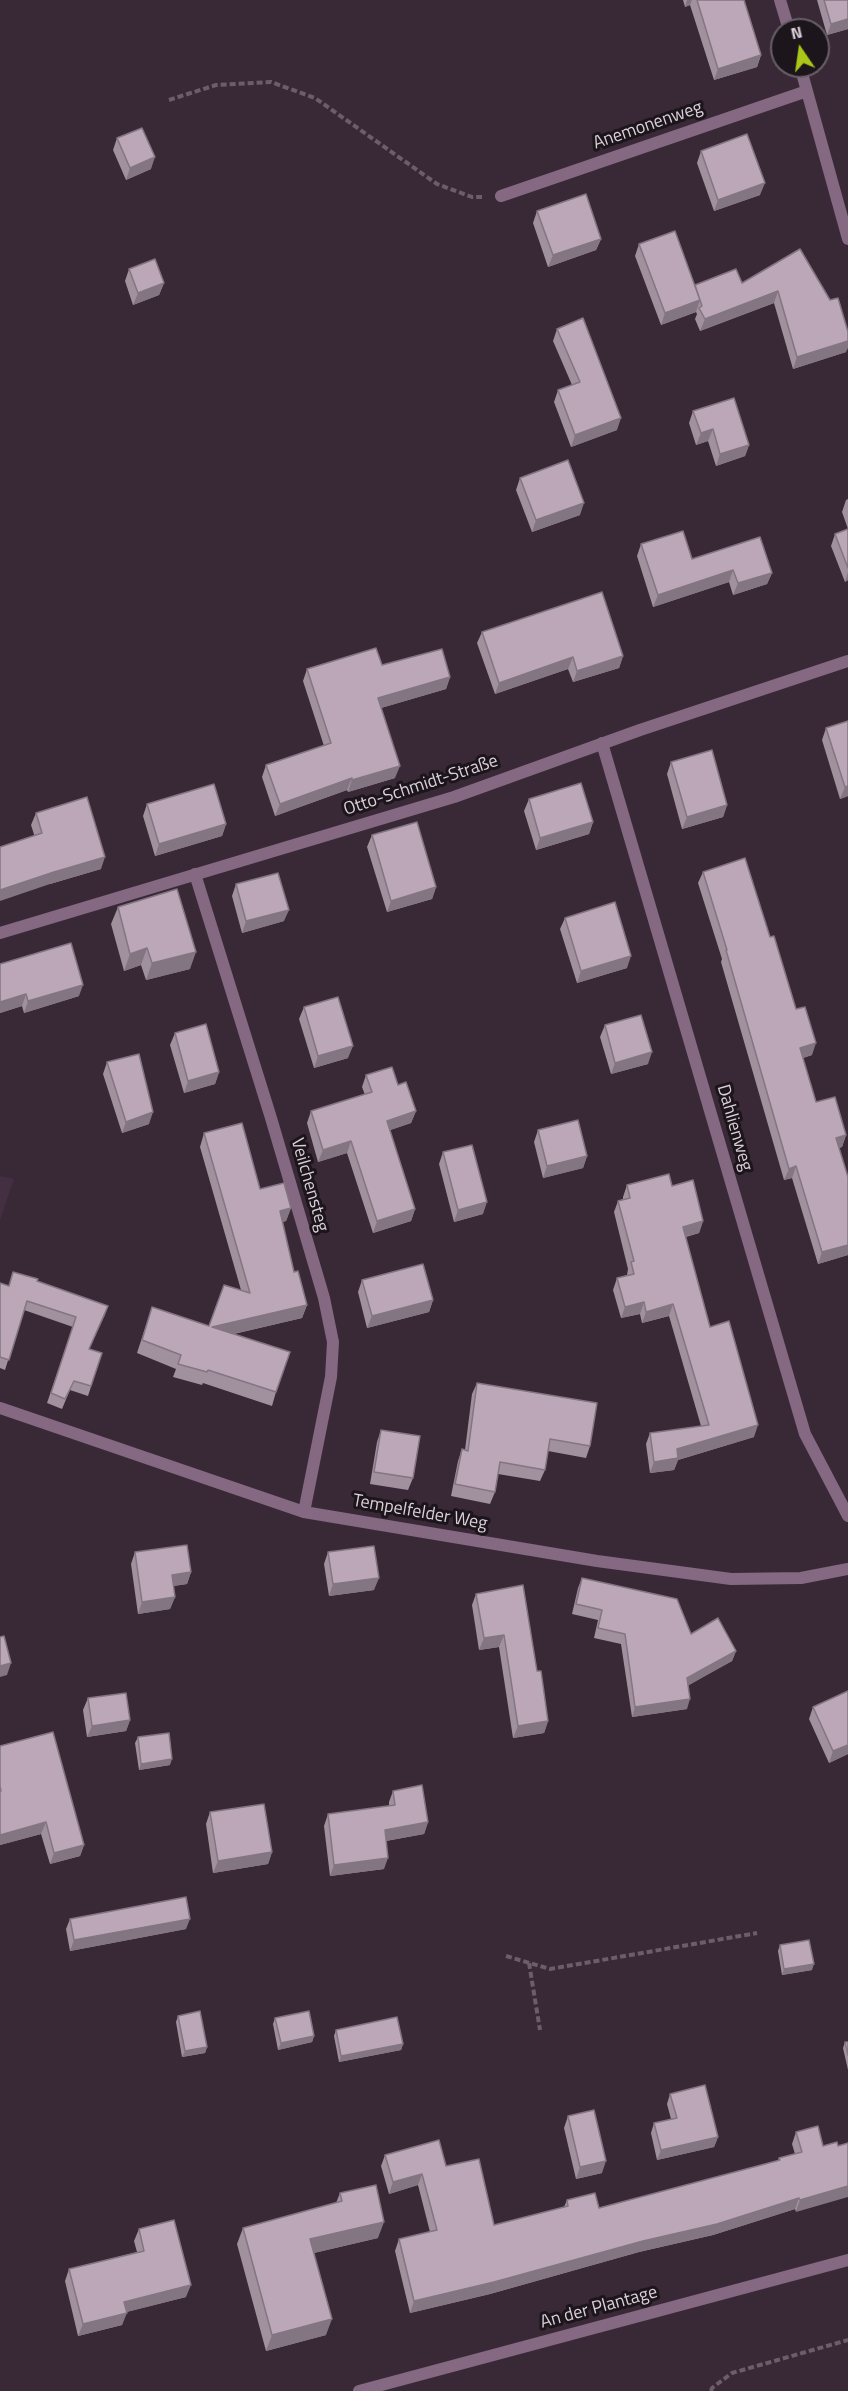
<!DOCTYPE html>
<html>
<head>
<meta charset="utf-8">
<style>
  body { margin:0 }
  #map { position:relative; width:848px; height:2391px; overflow:hidden; background:#392937; font-family:"Titillium Web",sans-serif }
  canvas { display:block }
  .north { position:absolute; left:770px; top:18px; width:60px; height:60px; box-sizing:border-box; background:#1c151b; border:2px solid #686067; border-radius:50%; rotate:347deg; font-size:16px; font-weight:700; line-height:24px; text-align:center; color:#dbd0d9 }
  .north::after { content:''; display:block; margin:auto; width:21px; height:27px; background:#aac719; clip-path:polygon(50% 0,100% 100%,50% 72%,0 100%) }
</style>
</head>
<body>
<div id="map">
<canvas width="848" height="2391"></canvas>
<div class="north">N</div>
</div>
<script>
const g = document.querySelector('canvas').getContext('2d');
g.lineJoin = 'round';
function fillPath(path, color) {
  g.fillStyle = color;
  g.fill(path, 'evenodd');
}
function shape(rows) {
  const path = new Path2D();
  for (const r of rows) {
    path.moveTo(r[0], r[1]);
    for (let i = 2; i < r.length; i += 2) path.lineTo(r[i], r[i + 1]);
  }
  return path;
}
function trace(path, color, width, dash) {
  g.strokeStyle = color;
  g.lineWidth = width;
  g.lineCap = dash ? 'butt' : 'round';
  g.setLineDash(dash || []);
  g.stroke(path);
}
function drawText(font, color, halo, rows, align = 'center') {
  g.font = font + ' "Titillium Web",sans-serif';
  g.lineWidth = 6;
  g.setLineDash([]);
  g.textBaseline = 'middle';
  g.strokeStyle = halo;
  g.fillStyle = color;
  for (const [text, x, y, turn = 0] of rows) {
    g.save();
    g.translate(x, y);
    g.rotate((+turn || 0) * Math.PI / 180);
    g.textAlign = isNaN(turn) ? turn : align;
    if (halo) g.strokeText(text, 0, 0);
    g.fillText(text, 0, 0);
    g.restore();
  }
}
fillPath(shape([
  [0,1176,14,1179,0,1220]
]), '#442f42');
trace(shape([
  [169,100,216,85,271,82,315,98,437,184,472,197,482,197],
  [506,1956,550,1969,757,1933],
  [529,1963,540,2030],
  [711,2391,712,2388,732,2373,848,2340]
]), '#6c5d6a', 4, [6, 3]);
trace(shape([
  [780,0,789,30],
  [800,66,848,239],
  [501,196,807,91],
  [602,743,805,1434,848,1516],
  [195,874,271,1118,324,1298,333,1342,331,1377,304,1512],
  [0,933,454,797,640,730,848,661],
  [0,1408,304,1512,597,1561,731,1579,801,1578,848,1569],
  [359,2391,848,2260]
]), '#856882', 12);
fillPath(shape([
  [683,0,744,0,761,55,757,67,714,80,690,5,685,7],
  [817,0,848,0,848,29,827,35],
  [117,138,151,169,126,180,113,150],
  [701,151,760,195,714,211,697,163],
  [537,211,601,239,596,250,548,267,533,223],
  [639,244,695,285,742,283,800,249,846,352,793,369,774,303,700,331,695,319,697,314,696,312,661,325,635,256],
  [129,269,164,283,159,295,133,305,125,281],
  [557,329,617,430,571,447,554,402,558,390,572,385,553,341],
  [693,411,749,445,745,456,716,466,708,441,696,445,689,423],
  [520,478,580,515,532,532,516,490],
  [848,499,848,529,842,512,846,500],
  [848,529,848,580,845,582,831,546,835,534],
  [641,544,692,559,772,573,767,584,733,595,729,582,653,607,637,556],
  [482,632,623,656,619,668,573,682,568,669,495,694,477,643],
  [382,665,450,677,446,689,381,708,395,778,348,792,347,790,275,816,262,777,266,765,324,746,303,681,307,669],
  [826,728,848,796,840,799,822,740],
  [671,762,727,805,723,817,682,829,667,774],
  [529,799,593,822,589,834,536,850,524,811],
  [147,804,226,824,222,836,155,856,143,816],
  [36,813,101,869,50,884,31,825],
  [372,835,436,887,432,899,387,912,367,847],
  [703,872,770,937,812,1055,803,1058,816,1102,846,1135,842,1147,839,1148,848,1255,818,1264,792,1178,784,1180,721,962,722,959,698,883],
  [236,884,284,921,242,933,232,896],
  [118,907,190,969,146,980,141,965,124,971,111,924],
  [565,918,627,968,577,983,560,929],
  [0,964,79,996,24,1013,22,1006,0,1013],
  [304,1007,348,1058,314,1068,299,1019],
  [605,1025,648,1064,611,1074,600,1037],
  [175,1033,219,1072,215,1084,184,1093,170,1045],
  [107,1062,149,1124,122,1133,103,1074],
  [366,1075,398,1085,416,1111,411,1123,390,1130,415,1209,411,1221,373,1233,347,1153,318,1162,307,1123,311,1111,365,1095,362,1087],
  [538,1130,587,1156,583,1168,543,1178,534,1142],
  [204,1133,260,1189,291,1208,286,1221,282,1222,294,1272,307,1305,302,1318,234,1334,276,1392,272,1406,203,1383,202,1385,173,1377,176,1369,137,1353,152,1307,209,1326,241,1290,200,1147],
  [443,1152,483,1214,454,1222,439,1164],
  [627,1185,672,1186,703,1221,699,1233,686,1237,710,1327,754,1437,678,1460,674,1470,650,1473,646,1444,650,1433,701,1426,669,1316,642,1323,640,1314,621,1318,613,1290,617,1278,627,1275,628,1269,614,1212,618,1201,623,1199,623,1197],
  [362,1280,433,1300,429,1312,367,1328,358,1292],
  [37,1281,108,1306,89,1349,102,1353,88,1396,70,1390,62,1409,47,1403,73,1327,24,1310,5,1370,0,1368,0,1283,9,1286],
  [477,1383,590,1446,586,1458,548,1451,545,1470,540,1481,498,1474,495,1492,490,1504,451,1496,458,1461,462,1449,465,1450,472,1394],
  [381,1430,413,1478,408,1490,370,1484,377,1442],
  [135,1552,191,1572,187,1584,173,1586,175,1597,170,1609,138,1614,131,1564],
  [328,1552,374,1590,329,1596,324,1564],
  [582,1578,691,1634,736,1651,732,1661,688,1685,687,1709,632,1717,621,1644,594,1638,598,1620,572,1614,578,1588],
  [476,1594,537,1671,548,1721,544,1733,513,1738,499,1647,479,1650,472,1605],
  [88,1698,130,1720,126,1731,87,1737,83,1710],
  [813,1707,848,1754,829,1763,809,1719],
  [138,1737,170,1765,139,1770,135,1743],
  [0,1746,84,1845,80,1856,50,1864,41,1834,0,1845],
  [393,1791,428,1822,424,1834,386,1841,384,1869,330,1876,324,1826,328,1814,389,1806,389,1802],
  [210,1812,272,1852,268,1864,213,1873,206,1824],
  [70,1919,186,1929,70,1951,66,1929],
  [780,1945,812,1970,782,1975,778,1951],
  [178,2016,207,2047,205,2053,182,2057,176,2022],
  [275,2018,314,2036,312,2042,278,2050,273,2024],
  [336,2030,403,2044,401,2050,339,2062,334,2036],
  [845,2042,848,2042,848,2070,843,2048],
  [670,2094,718,2137,714,2147,657,2160,651,2133,654,2123,671,2119,667,2104],
  [568,2116,602,2173,576,2179,564,2128],
  [796,2132,823,2146,796,2212,795,2209,713,2235,639,2252,490,2294,410,2313,395,2251,399,2239,430,2232,418,2185,389,2194,381,2166,385,2155,446,2166,494,2225,564,2207,567,2200,599,2208,778,2161,779,2158,795,2154,792,2144],
  [340,2193,378,2238,314,2253,326,2335,266,2351,237,2244,243,2228,336,2203],
  [139,2229,186,2297,126,2312,122,2325,78,2336,65,2281,69,2269,137,2252,134,2241]
]), '#a1909e');
fillPath(shape([
  [687,0,692,0,690,5,685,7],
  [848,19,848,29,827,35,831,24],
  [761,55,757,67,714,80,718,69],
  [155,157,151,169,126,180,130,168],
  [765,183,760,195,714,211,718,200],
  [601,239,596,250,548,267,553,255],
  [164,283,159,295,133,305,138,293],
  [778,291,774,303,700,331,705,319],
  [700,300,696,312,661,325,665,313],
  [848,341,848,348,846,352,793,369,797,357],
  [621,418,617,430,571,447,575,435],
  [713,429,708,441,696,445,701,433],
  [749,445,745,456,716,466,720,454],
  [584,503,580,515,532,532,536,520],
  [733,570,729,582,653,607,658,595],
  [848,572,848,580,845,582],
  [772,573,767,584,733,595,738,583],
  [623,656,619,668,573,682,577,671],
  [573,657,568,669,495,694,499,683],
  [450,677,446,689,374,710,378,698],
  [400,766,395,778,348,792,352,780],
  [352,778,347,790,275,816,280,804],
  [848,786,848,796,840,799,845,787],
  [727,805,723,817,682,829,687,817],
  [593,822,589,834,536,850,540,838],
  [226,824,222,836,155,856,159,844],
  [105,857,101,869,50,884,0,901,0,890,54,872],
  [436,887,432,899,387,912,391,901],
  [289,910,284,921,242,933,246,921],
  [147,948,141,965,124,971,130,954],
  [196,952,190,969,146,980,152,963],
  [631,956,627,968,577,983,581,971],
  [83,985,79,996,24,1013,28,1001],
  [26,994,22,1006,0,1013,0,1002],
  [816,1043,812,1055,796,1060,800,1048],
  [353,1046,348,1058,314,1068,318,1056],
  [652,1052,648,1064,611,1074,615,1063],
  [219,1072,215,1084,184,1093,188,1081],
  [416,1111,411,1123,382,1133,387,1121],
  [153,1112,149,1124,122,1133,126,1122],
  [846,1135,842,1147,832,1150,836,1138],
  [351,1141,347,1153,318,1162,323,1150],
  [587,1156,583,1168,543,1178,547,1166],
  [796,1166,792,1178,784,1180,789,1169],
  [487,1202,483,1214,454,1222,458,1210],
  [291,1208,286,1221,275,1225,280,1211],
  [415,1209,411,1221,373,1233,377,1221],
  [703,1221,699,1233,679,1238,683,1227],
  [848,1245,848,1255,818,1264,822,1252],
  [433,1300,429,1312,367,1328,372,1316],
  [644,1302,640,1314,621,1318,625,1307],
  [673,1304,669,1316,642,1323,646,1312],
  [307,1305,302,1318,207,1340,212,1327],
  [108,1306,105,1315,85,1358,89,1349],
  [758,1425,754,1437,678,1460,674,1470,650,1473,654,1462,677,1449],
  [191,1572,187,1584,167,1587,172,1575],
  [379,1578,374,1590,329,1596,333,1584],
  [175,1597,170,1609,138,1614,142,1602],
  [504,1635,499,1647,479,1650,484,1638],
  [736,1651,732,1661,684,1688,687,1678],
  [11,1663,7,1675,0,1677,0,1666],
  [690,1699,687,1709,632,1717,635,1707],
  [130,1720,126,1731,87,1737,92,1726],
  [548,1721,544,1733,513,1738,518,1726],
  [848,1745,848,1754,829,1763,833,1751],
  [172,1759,170,1765,139,1770,141,1764],
  [46,1822,41,1834,0,1845,0,1835],
  [428,1822,424,1834,380,1842,385,1830],
  [84,1845,80,1856,50,1864,54,1853],
  [272,1852,268,1864,213,1873,218,1861],
  [388,1858,384,1869,330,1876,334,1865],
  [190,1919,186,1929,70,1951,74,1940],
  [814,1964,812,1970,782,1975,784,1969],
  [314,2036,312,2042,278,2050,281,2043],
  [403,2044,401,2050,339,2062,341,2056],
  [207,2047,205,2053,182,2057,185,2051],
  [718,2137,714,2147,657,2160,661,2150],
  [606,2161,602,2173,576,2179,580,2167],
  [422,2174,418,2185,389,2194,393,2182],
  [848,2186,848,2197,796,2212,800,2200],
  [799,2198,795,2209,713,2235,639,2252,490,2294,410,2313,414,2301,643,2241],
  [384,2222,378,2238,305,2255,310,2239],
  [191,2285,186,2297,119,2314,124,2302],
  [127,2313,122,2325,78,2336,83,2324],
  [332,2319,326,2335,266,2351,272,2335]
]), '#837581');
const building = shape([
  [697,0,744,0,761,55,718,69,697,0],
  [824,0,848,0,848,19,831,24,824,0],
  [142,128,155,157,130,168,117,138,142,128],
  [747,134,765,183,718,200,701,151,747,134],
  [586,194,601,239,553,255,537,211,586,194],
  [675,231,700,300,665,313,639,244,675,231],
  [800,249,830,300,838,298,848,332,848,341,797,357,778,291,705,319,699,308,702,306,695,285,736,269,742,283,800,249],
  [155,259,164,283,138,293,129,269,155,259],
  [583,318,621,418,575,435,558,390,580,382,557,329,583,318],
  [734,398,749,445,720,454,713,429,701,433,693,411,734,398],
  [568,460,584,503,536,520,520,478,568,460],
  [848,529,848,568,835,534,848,529],
  [683,531,692,559,760,537,772,573,738,583,733,570,658,595,641,544,683,531],
  [602,592,623,656,577,671,573,657,499,683,482,632,602,592],
  [376,648,382,665,442,649,450,677,378,698,400,766,352,780,352,778,280,804,266,765,331,743,307,669,376,648],
  [848,721,848,786,845,787,826,728,848,721],
  [712,750,727,805,687,817,671,762,712,750],
  [581,783,593,822,540,838,529,799,581,783],
  [214,784,226,824,159,844,147,804,214,784],
  [87,797,105,857,54,872,0,890,0,847,42,833,36,813,87,797],
  [417,822,436,887,391,901,372,835,417,822],
  [745,858,770,937,774,936,796,1009,805,1007,816,1043,800,1048,816,1102,835,1097,846,1135,836,1138,848,1177,848,1245,822,1252,796,1166,789,1169,726,950,727,950,703,872,745,858],
  [278,873,289,910,246,921,236,884,278,873],
  [177,889,196,952,152,963,147,948,130,954,118,907,177,889],
  [615,902,631,956,581,971,565,918,615,902],
  [71,943,83,985,28,1001,26,994,0,1002,0,964,71,943],
  [338,997,353,1046,318,1056,304,1007,338,997],
  [641,1015,652,1052,615,1063,605,1025,641,1015],
  [206,1024,219,1072,188,1081,175,1033,206,1024],
  [139,1054,153,1112,126,1122,107,1062,139,1054],
  [392,1067,398,1085,406,1082,416,1111,387,1121,415,1209,377,1221,351,1141,323,1150,311,1111,372,1092,366,1075,392,1067],
  [578,1120,587,1156,547,1166,538,1130,578,1120],
  [242,1123,260,1189,284,1183,291,1208,280,1211,294,1272,298,1271,307,1305,212,1327,290,1352,276,1392,208,1370,207,1372,178,1364,181,1355,142,1340,152,1307,209,1326,224,1285,250,1293,204,1133,242,1123],
  [472,1145,487,1202,458,1210,443,1152,472,1145],
  [669,1174,672,1186,693,1180,703,1221,683,1227,710,1327,729,1321,758,1425,677,1449,678,1458,654,1462,650,1433,709,1425,673,1304,646,1312,644,1302,625,1307,617,1278,634,1274,631,1262,634,1261,618,1201,630,1198,627,1185,669,1174],
  [423,1264,433,1300,372,1316,362,1280,423,1264],
  [13,1272,38,1279,37,1281,108,1306,89,1349,102,1353,91,1386,74,1381,65,1399,51,1393,76,1317,27,1301,9,1360,0,1357,0,1283,9,1286,13,1272],
  [477,1383,597,1403,590,1446,550,1439,545,1470,500,1462,495,1492,455,1484,462,1449,468,1451,477,1383],
  [381,1430,420,1436,413,1478,374,1472,381,1430],
  [187,1545,191,1572,172,1575,175,1597,142,1602,135,1552,187,1545],
  [374,1546,379,1578,333,1584,328,1552,374,1546],
  [582,1578,677,1599,691,1634,718,1618,736,1651,687,1678,690,1699,635,1707,625,1634,598,1628,602,1610,576,1604,582,1578],
  [523,1585,537,1671,541,1671,548,1721,518,1726,504,1635,484,1638,476,1594,523,1585],
  [4,1636,11,1663,0,1666,0,1637,4,1636],
  [848,1691,848,1745,833,1751,813,1707,848,1691],
  [126,1693,130,1720,92,1726,88,1698,126,1693],
  [53,1732,84,1845,54,1853,46,1822,0,1835,0,1792,1,1791,0,1786,0,1746,53,1732],
  [169,1733,172,1759,141,1764,138,1737,169,1733],
  [422,1785,428,1822,385,1830,388,1858,334,1865,328,1814,395,1805,393,1791,422,1785],
  [264,1804,272,1852,218,1861,210,1812,264,1804],
  [186,1897,190,1919,74,1940,70,1919,186,1897],
  [809,1940,814,1964,784,1969,780,1945,809,1940],
  [200,2011,207,2047,185,2051,178,2016,200,2011],
  [309,2011,314,2036,281,2043,275,2018,309,2011],
  [397,2017,403,2044,341,2056,336,2030,397,2017],
  [845,2042,848,2042,848,2055,845,2042],
  [705,2085,718,2137,661,2150,654,2123,677,2118,670,2094,705,2085],
  [594,2110,606,2161,580,2167,568,2116,594,2110],
  [818,2126,823,2146,837,2142,838,2146,848,2143,848,2186,800,2200,799,2198,717,2224,643,2241,494,2282,414,2301,399,2239,437,2230,422,2174,393,2182,385,2155,439,2140,446,2166,479,2159,494,2225,568,2206,567,2200,595,2193,599,2208,780,2160,779,2158,802,2152,796,2132,818,2126],
  [376,2185,384,2222,310,2239,332,2319,272,2335,243,2228,342,2201,340,2193,376,2185],
  [174,2220,191,2285,124,2302,127,2313,83,2324,69,2269,144,2251,139,2229,174,2220]
]);
fillPath(building, '#bba7b8');
trace(building, '#837581', 1.5);
drawText('18px', '#dbd0d9', '#1c151b', [
  ["Anemonenweg",648,126,-19],
  ["Otto-Schmidt-Straße",421,786,-18],
  ["Dahlienweg",734,1128,74],
  ["Veilchensteg",309,1185,74],
  ["Tempelfelder Weg",420,1513,10],
  ["An der Plantage",599,2308,-15]
]);
</script>
</body>
</html>
